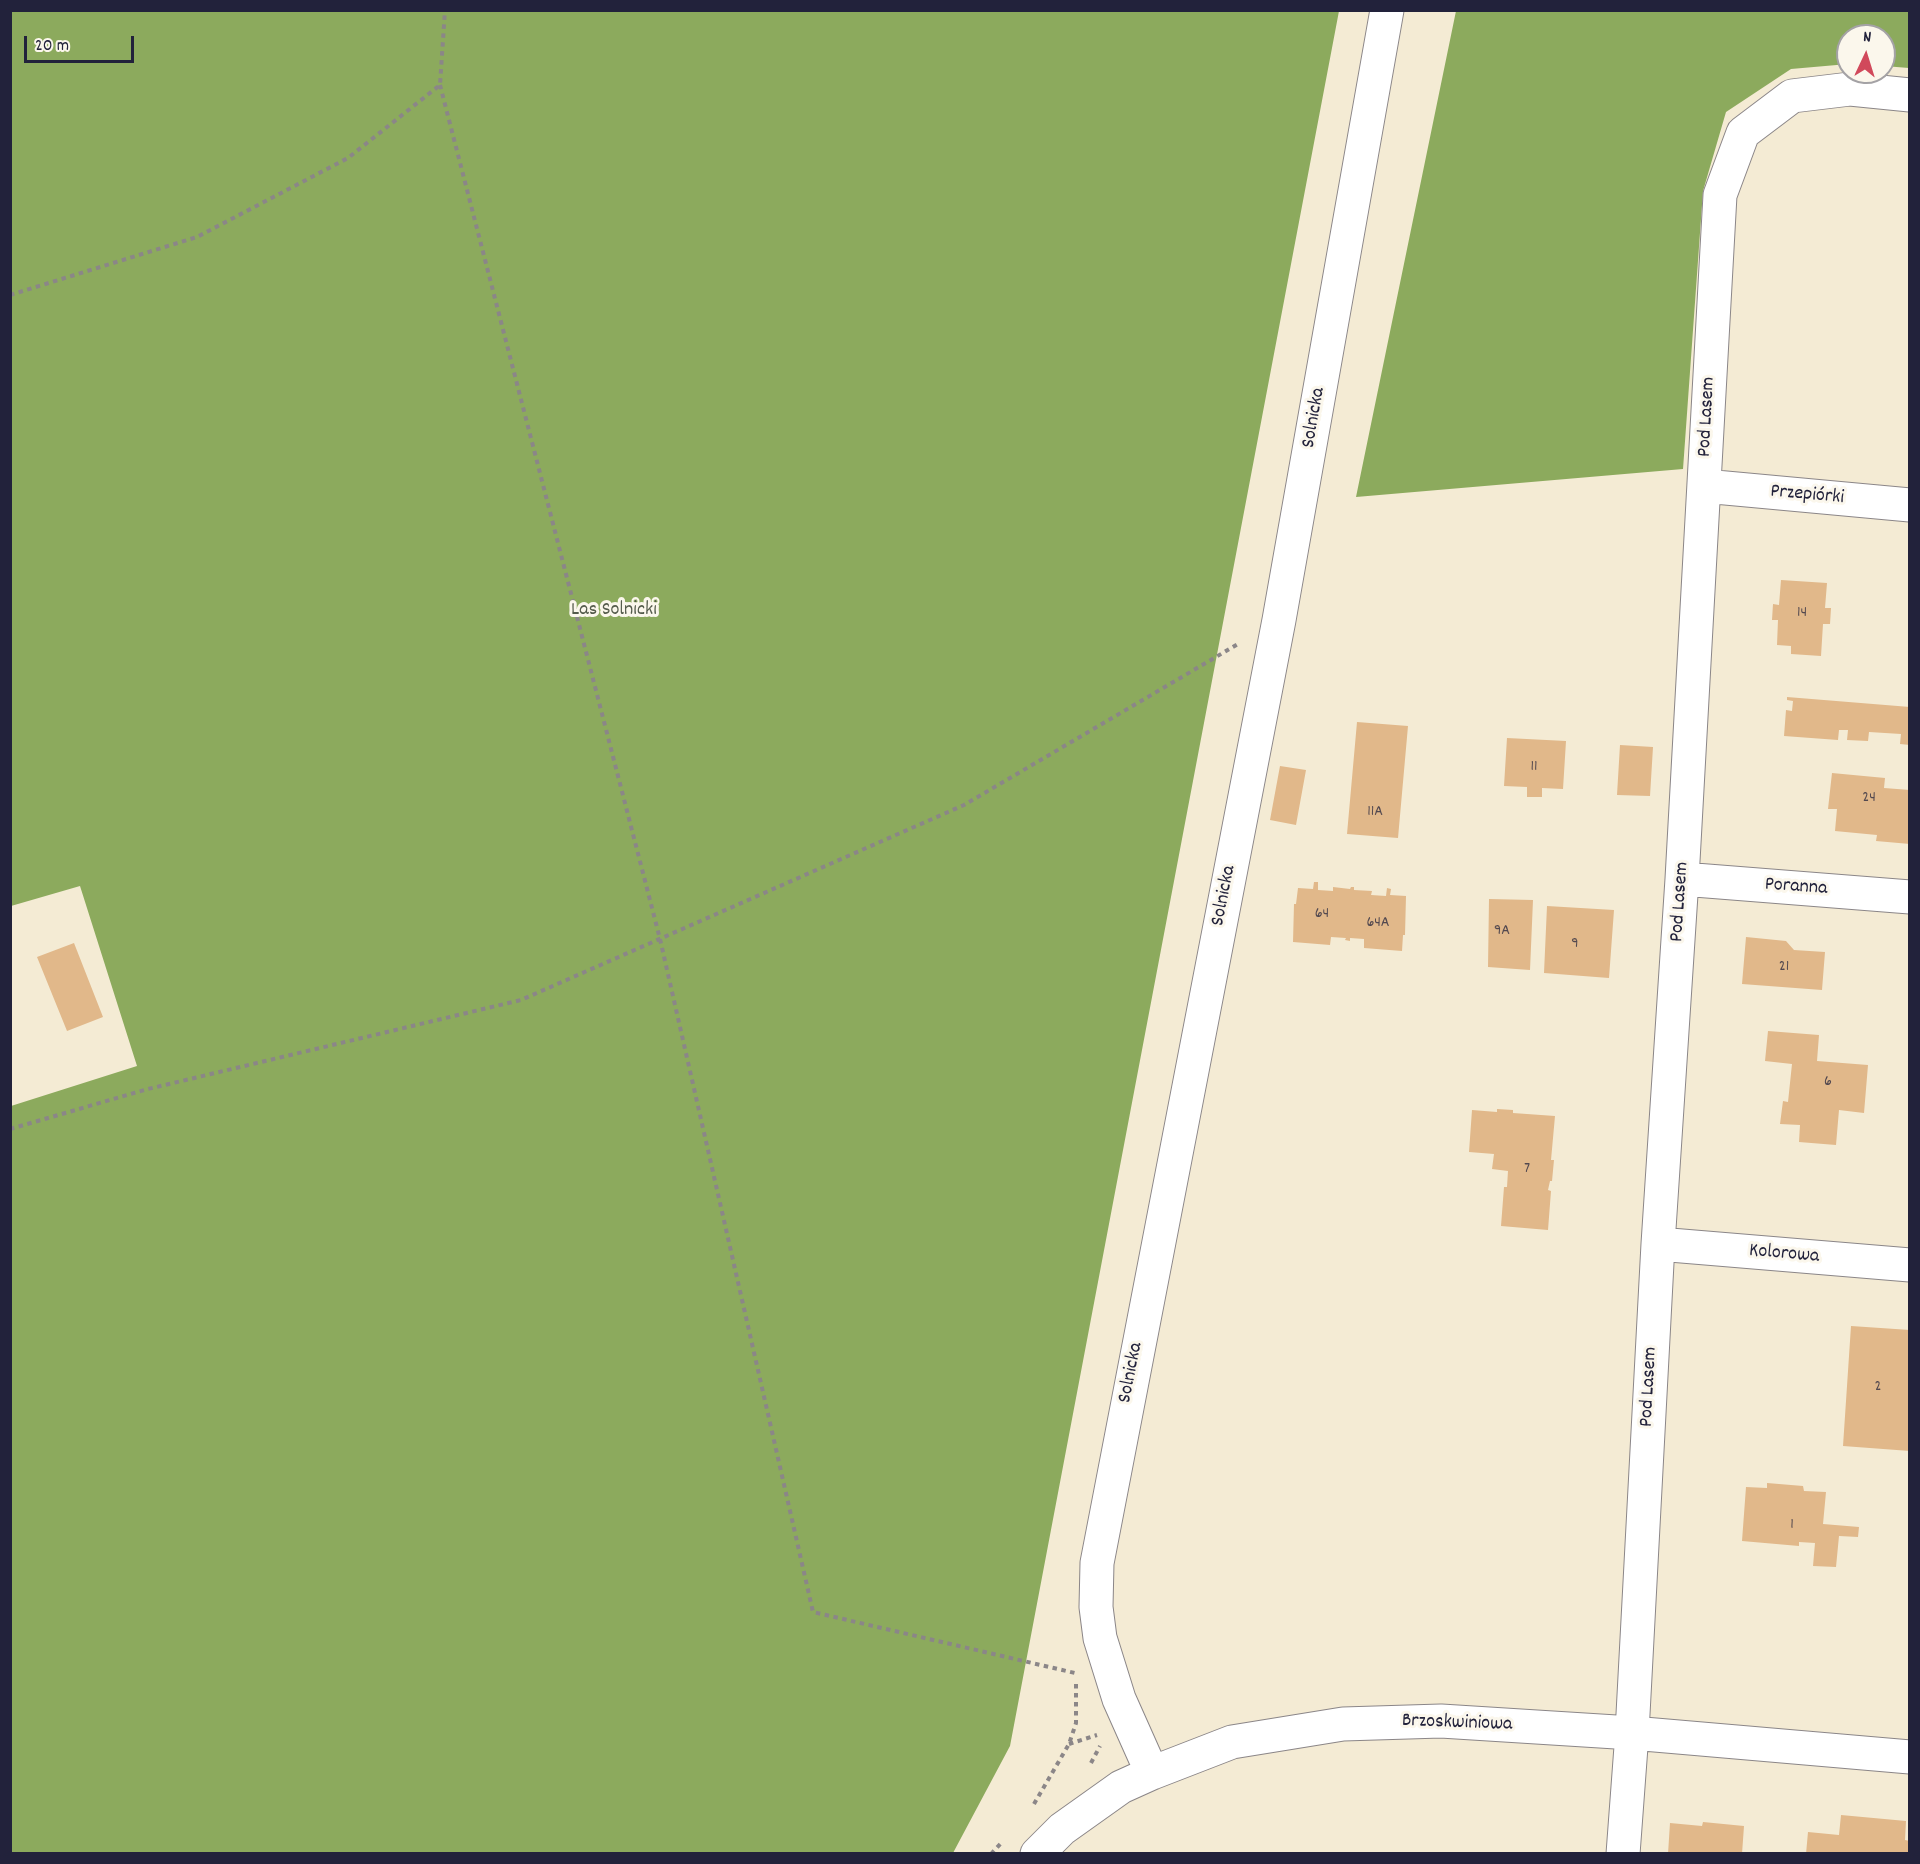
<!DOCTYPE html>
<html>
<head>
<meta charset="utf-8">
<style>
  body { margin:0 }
  #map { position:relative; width:1920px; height:1864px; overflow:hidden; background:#f4ebd4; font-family:Dekko,sans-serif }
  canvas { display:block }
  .frame { position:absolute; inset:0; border:12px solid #22223b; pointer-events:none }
  .north { position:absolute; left:1836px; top:24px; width:60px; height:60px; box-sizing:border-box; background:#fbf7ec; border:2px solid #a4a2a5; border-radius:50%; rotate:4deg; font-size:16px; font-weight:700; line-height:24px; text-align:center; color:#22223b }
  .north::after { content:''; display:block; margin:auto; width:21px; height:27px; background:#d1495b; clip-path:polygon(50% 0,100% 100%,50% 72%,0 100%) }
  .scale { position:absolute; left:24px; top:36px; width:110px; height:27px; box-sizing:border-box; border:3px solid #22223b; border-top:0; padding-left:8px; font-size:18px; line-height:21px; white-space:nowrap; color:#22223b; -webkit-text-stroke:4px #fbf7ec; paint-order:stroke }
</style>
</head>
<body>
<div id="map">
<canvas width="1920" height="1864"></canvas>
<div class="frame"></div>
<div class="north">N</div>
<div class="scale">20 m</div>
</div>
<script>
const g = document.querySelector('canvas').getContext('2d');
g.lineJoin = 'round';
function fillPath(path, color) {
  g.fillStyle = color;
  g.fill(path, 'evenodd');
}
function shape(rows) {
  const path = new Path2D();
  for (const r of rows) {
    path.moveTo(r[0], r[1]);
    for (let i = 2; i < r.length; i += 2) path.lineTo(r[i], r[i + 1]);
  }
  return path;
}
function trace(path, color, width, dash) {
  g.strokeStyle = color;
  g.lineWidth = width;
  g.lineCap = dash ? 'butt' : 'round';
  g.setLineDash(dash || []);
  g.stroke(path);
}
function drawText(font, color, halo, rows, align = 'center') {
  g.font = font + ' Dekko,sans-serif';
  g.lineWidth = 6;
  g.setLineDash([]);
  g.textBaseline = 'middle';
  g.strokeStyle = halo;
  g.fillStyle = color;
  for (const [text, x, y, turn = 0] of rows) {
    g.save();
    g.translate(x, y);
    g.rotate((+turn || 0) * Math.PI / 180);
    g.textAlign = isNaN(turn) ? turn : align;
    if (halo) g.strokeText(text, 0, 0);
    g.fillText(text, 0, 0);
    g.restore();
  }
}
fillPath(shape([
  [11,10,1339,11,1010,1746,953,1853,11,1853,11,1106,137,1066,80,886,11,906],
  [1456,11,1909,11,1909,68,1884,66,1884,36,1848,36,1848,64,1791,69,1726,112,1703,191,1683,469,1356,497]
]), '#8caa5d');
fillPath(shape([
  [1781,580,1827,583,1825,608,1831,608,1830,624,1823,624,1821,656,1791,654,1791,646,1777,645,1778,620,1772,620,1773,604,1779,605],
  [1787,697,1910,707,1910,745,1900,744,1901,734,1869,732,1868,741,1847,740,1848,730,1839,730,1838,740,1784,736,1786,710,1792,711,1793,701,1787,700],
  [1357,722,1408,726,1398,838,1347,834],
  [1507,738,1566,741,1563,789,1542,788,1542,797,1527,797,1527,787,1504,786],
  [1620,745,1653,747,1650,796,1617,795],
  [1280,766,1306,770,1296,825,1270,820],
  [1832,773,1885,778,1884,788,1910,790,1910,844,1876,841,1877,835,1835,831,1837,809,1828,809],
  [1314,882,1318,882,1318,890,1333,891,1333,887,1350,889,1351,887,1354,887,1354,890,1372,891,1371,895,1386,896,1387,888,1391,889,1390,895,1406,896,1405,935,1403,935,1402,951,1364,948,1364,939,1350,938,1350,941,1345,940,1346,938,1331,937,1330,945,1293,942,1294,904,1296,904,1298,888,1313,889],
  [1489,899,1533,900,1530,970,1488,967],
  [1547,906,1614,910,1609,978,1544,973],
  [1746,937,1786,941,1794,950,1825,952,1822,990,1742,984],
  [74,943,103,1017,67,1031,37,957],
  [1768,1031,1819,1035,1817,1061,1868,1065,1864,1113,1839,1110,1836,1145,1799,1142,1800,1125,1780,1124,1783,1101,1788,1102,1792,1064,1765,1061],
  [1497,1109,1513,1110,1513,1113,1555,1116,1551,1160,1554,1160,1552,1181,1550,1181,1548,1190,1551,1191,1548,1230,1501,1226,1504,1187,1507,1187,1508,1171,1492,1169,1494,1154,1469,1152,1472,1110,1497,1112],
  [1851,1326,1910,1330,1910,1451,1843,1446],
  [1767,1483,1803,1486,1804,1491,1826,1492,1823,1524,1859,1527,1858,1537,1839,1536,1836,1567,1813,1566,1815,1543,1799,1542,1799,1546,1742,1541,1746,1487,1767,1488],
  [1841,1815,1906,1821,1905,1840,1910,1841,1910,1854,1806,1854,1808,1832,1839,1835],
  [1703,1822,1744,1826,1742,1854,1668,1854,1670,1823,1702,1826]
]), '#e1b88a');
const minor = shape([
  [1704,486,1910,505],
  [1682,879,1910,897],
  [1658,1244,1910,1265],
  [1152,1773,1119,1699,1100,1638,1096,1607,1097,1563,1279,620,1387,10],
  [1037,1854,1062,1829,1121,1787,1152,1773,1232,1742,1343,1724,1441,1721,1632,1733,1910,1757],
  [1623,1854,1632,1733,1658,1244,1682,879,1720,195,1743,133,1792,96,1850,89,1910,95]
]);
trace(minor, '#8b8688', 35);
trace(shape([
  [440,85,660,939,813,1612,1075,1673],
  [10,295,197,237,348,158,440,85,445,10],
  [10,1129,148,1089,521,1000,964,805,1238,644],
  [1069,1744,1097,1735],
  [1091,1763,1100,1746],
  [1034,1804,1069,1744,1076,1723,1076,1684],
  [991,1854,1003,1841]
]), '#8b8688', 4, [4.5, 4.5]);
trace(minor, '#fff', 33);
drawText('16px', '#52484f', null, [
  ["14",1802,614],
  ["11",1534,768],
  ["24",1869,799],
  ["11A",1375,813],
  ["64",1322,915],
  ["64A",1378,924],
  ["9A",1502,932],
  ["9",1575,945],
  ["21",1784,968],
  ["6",1828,1083],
  ["7",1527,1170],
  ["2",1878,1388],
  ["1",1792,1526]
]);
drawText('20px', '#22223b', '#fbf7ec', [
  ["Pod Lasem",1708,417,-87],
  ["Solnicka",1315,418,-80],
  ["Przepiórki",1807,496,5],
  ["Poranna",1796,888,4],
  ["Solnicka",1225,896,-79],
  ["Pod Lasem",1681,902,-86],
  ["Kolorowa",1784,1255,5],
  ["Solnicka",1132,1373,-79],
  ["Pod Lasem",1650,1387,-87],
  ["Brzoskwiniowa",1457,1724,2]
]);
drawText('20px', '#545b4b', '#fbf7ec', [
  ["Las Solnicki",614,611]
]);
</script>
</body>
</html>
